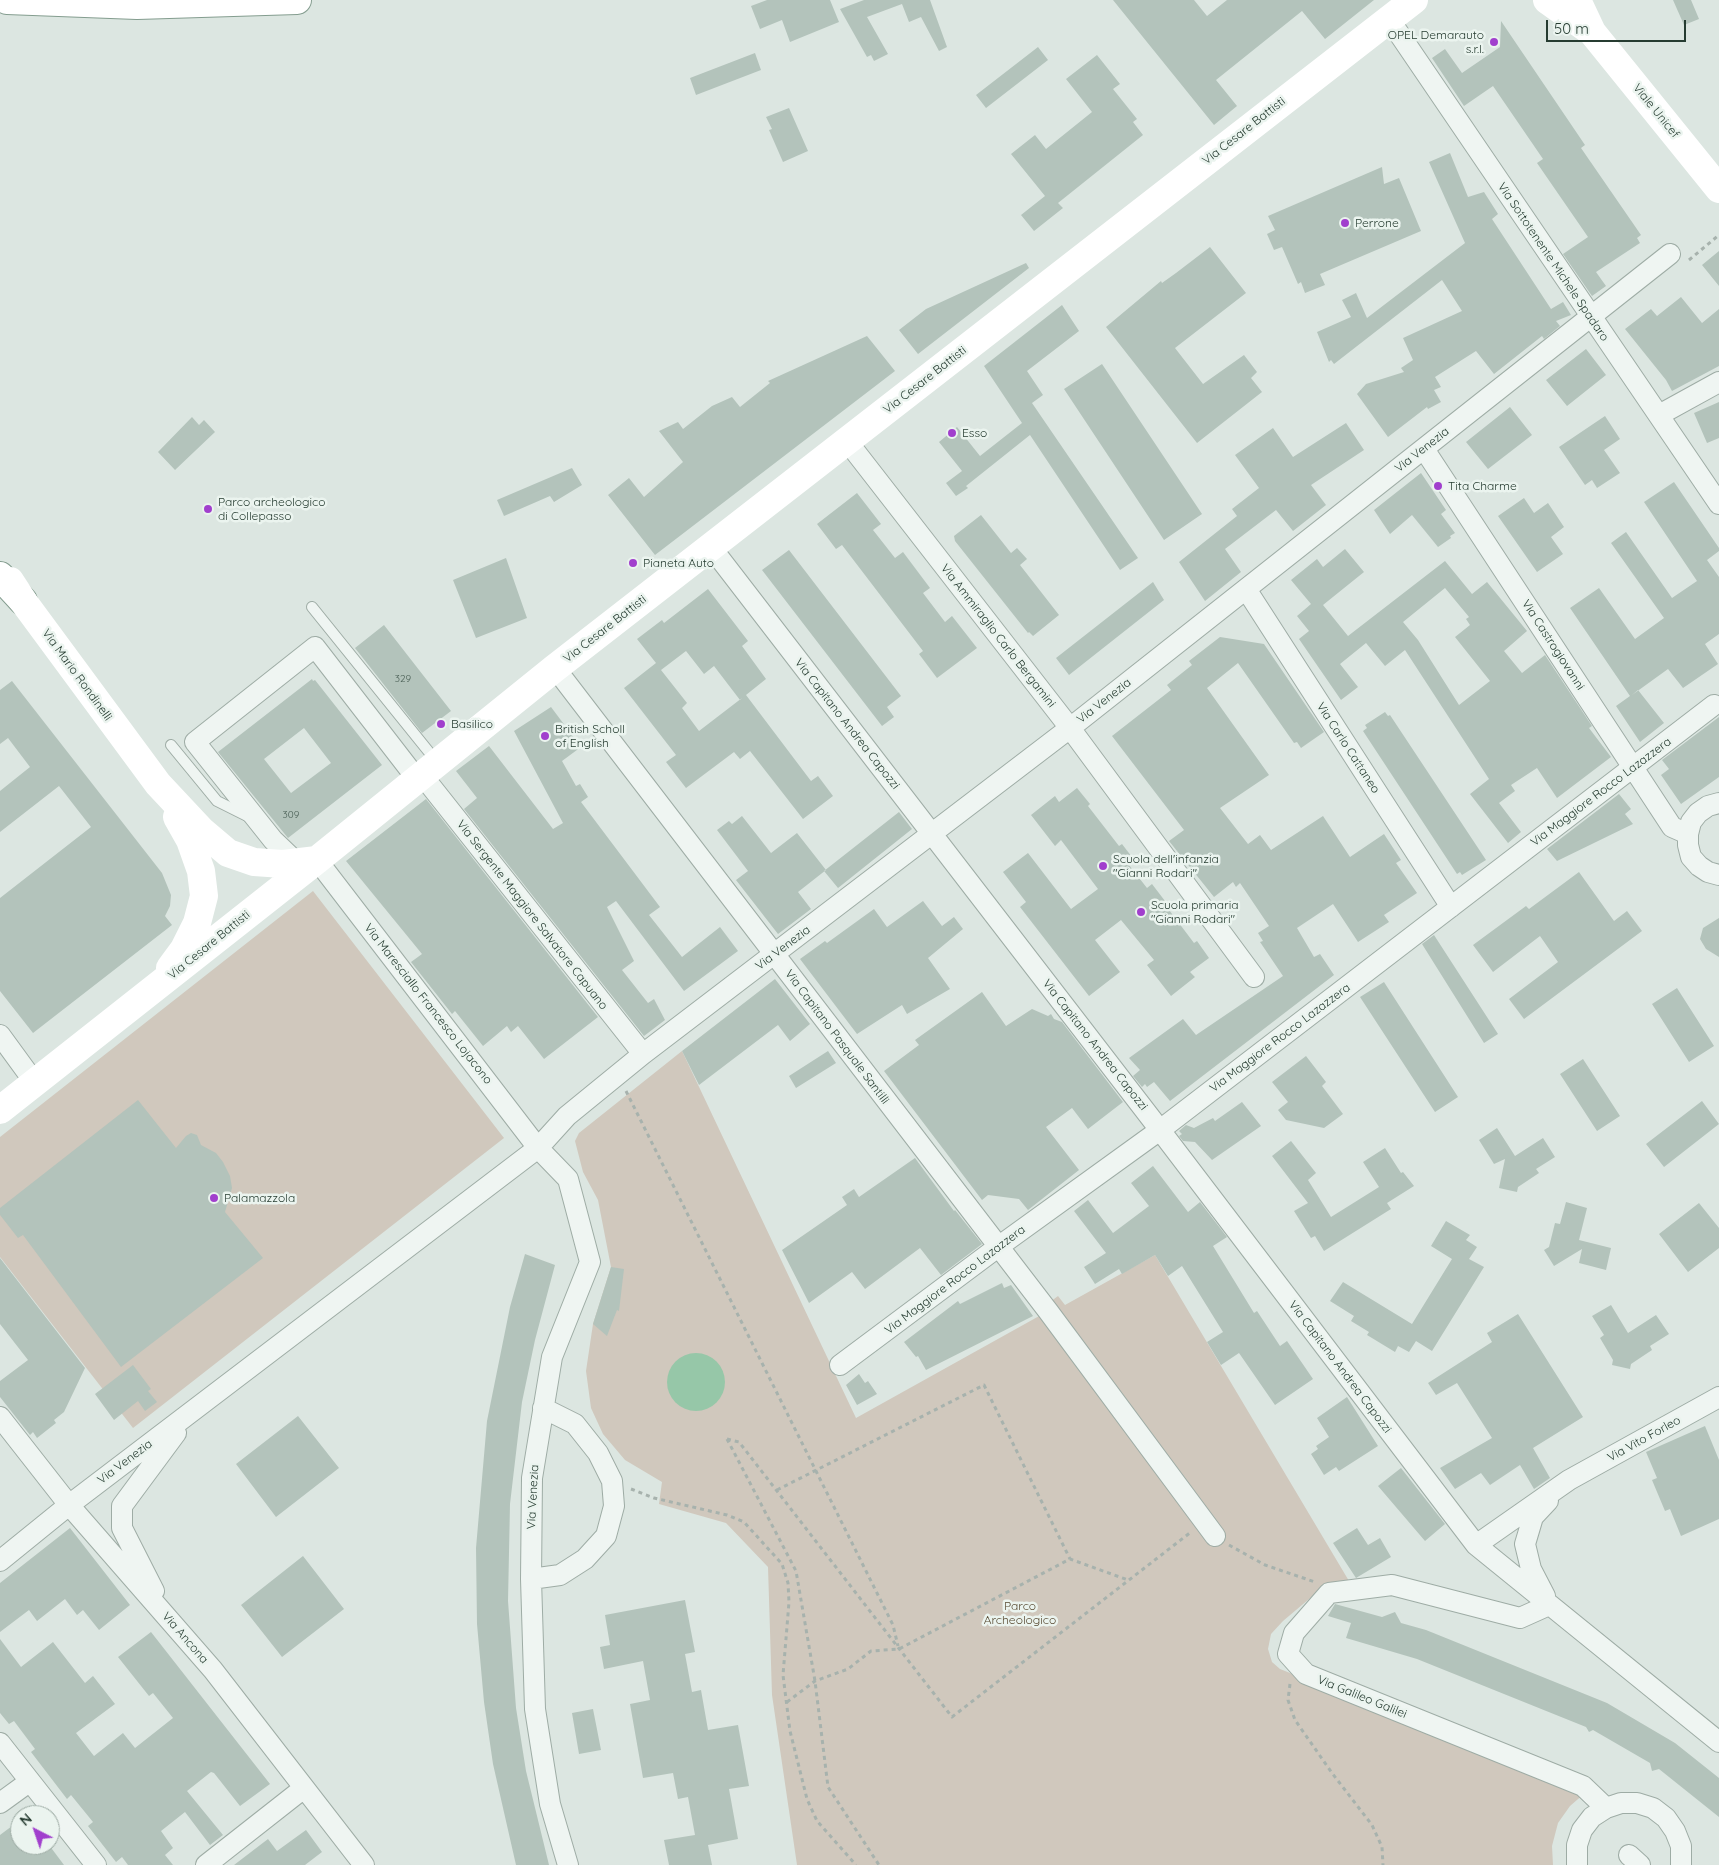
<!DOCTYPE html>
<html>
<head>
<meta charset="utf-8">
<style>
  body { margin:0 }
  #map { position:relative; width:1719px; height:1865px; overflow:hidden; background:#dce6e1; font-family:Quicksand,sans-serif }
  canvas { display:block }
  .north { position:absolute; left:10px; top:1805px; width:50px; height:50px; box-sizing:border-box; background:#ebf4ef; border:1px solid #9caaa3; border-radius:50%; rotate:319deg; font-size:14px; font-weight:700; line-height:20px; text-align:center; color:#263c31 }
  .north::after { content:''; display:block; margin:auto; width:18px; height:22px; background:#a13fcd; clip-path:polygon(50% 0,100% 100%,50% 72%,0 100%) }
  .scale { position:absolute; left:1546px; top:20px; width:140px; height:22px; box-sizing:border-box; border:2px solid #263c31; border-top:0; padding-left:6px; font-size:15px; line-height:18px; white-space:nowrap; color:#263c31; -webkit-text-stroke:4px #ebf4ef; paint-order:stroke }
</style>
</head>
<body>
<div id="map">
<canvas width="1719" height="1865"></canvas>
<div class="north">N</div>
<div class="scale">50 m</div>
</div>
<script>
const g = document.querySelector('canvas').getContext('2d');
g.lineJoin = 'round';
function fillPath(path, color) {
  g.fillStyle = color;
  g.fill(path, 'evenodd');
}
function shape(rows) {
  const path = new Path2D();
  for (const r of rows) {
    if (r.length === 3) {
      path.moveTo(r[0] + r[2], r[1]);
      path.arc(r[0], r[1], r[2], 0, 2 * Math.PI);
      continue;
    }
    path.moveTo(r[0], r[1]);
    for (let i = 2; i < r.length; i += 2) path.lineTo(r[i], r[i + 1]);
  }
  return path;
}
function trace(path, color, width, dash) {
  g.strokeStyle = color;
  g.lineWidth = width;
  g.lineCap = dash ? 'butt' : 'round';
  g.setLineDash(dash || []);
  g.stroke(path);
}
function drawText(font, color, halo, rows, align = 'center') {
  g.font = font + ' Quicksand,sans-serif';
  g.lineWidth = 5;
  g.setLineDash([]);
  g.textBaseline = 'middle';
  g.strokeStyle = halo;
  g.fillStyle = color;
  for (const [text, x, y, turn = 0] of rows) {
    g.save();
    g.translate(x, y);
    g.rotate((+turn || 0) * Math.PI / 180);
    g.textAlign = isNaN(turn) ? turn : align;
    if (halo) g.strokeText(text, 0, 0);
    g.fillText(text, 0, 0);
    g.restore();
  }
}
fillPath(shape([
  [313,891,504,1138,133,1428,0,1257,0,1137],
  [682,1051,856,1418,1041,1315,1038,1311,1058,1296,1065,1305,1155,1255,1349,1581,1315,1594,1283,1621,1271,1634,1268,1649,1272,1662,1280,1669,1568,1784,1585,1793,1570,1806,1558,1823,1552,1846,1553,1865,797,1865,772,1695,768,1567,726,1523,659,1504,662,1482,625,1460,603,1434,591,1408,586,1371,593,1324,611,1267,598,1200,583,1172,575,1141,579,1133]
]), '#d0c8bd');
fillPath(shape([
  [696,1382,29]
]), '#96c7a8');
fillPath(shape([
  [767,0,830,0,839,22,790,42,782,20,760,29,751,6],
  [864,0,930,0,947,47,939,51,921,17,909,22,902,4,867,17,888,54,874,61,871,55,867,57,840,9],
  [1113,0,1194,0,1207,16,1227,0,1374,0,1325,39,1302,11,1216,80,1237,106,1214,125],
  [1673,0,1691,0,1699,19,1684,25],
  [1501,21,1585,145,1581,148,1641,235,1637,238,1640,243,1596,272,1606,286,1592,296,1563,254,1588,237,1537,163,1543,159,1493,86,1464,106,1432,58,1445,49,1462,73,1500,47],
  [1038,47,1048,60,986,108,976,95],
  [755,53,761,70,696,95,690,78],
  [1097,55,1120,84,1113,89,1137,119,1133,122,1143,135,1058,203,1063,208,1034,231,1021,215,1045,196,1011,154,1035,135,1046,149,1092,112,1066,79],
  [789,108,808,151,783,162,769,130,772,129,766,117],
  [1450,153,1468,197,1484,192,1498,214,1492,219,1551,309,1563,302,1571,315,1556,321,1560,326,1544,339,1542,336,1494,374,1476,351,1435,377,1441,387,1434,390,1441,402,1428,409,1427,407,1388,437,1357,394,1366,384,1404,372,1401,368,1413,360,1403,338,1462,311,1442,280,1334,364,1331,360,1329,362,1317,332,1351,317,1342,300,1356,293,1367,318,1465,243,1429,162],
  [1382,167,1384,184,1399,178,1421,231,1320,274,1325,285,1305,293,1301,282,1298,284,1282,247,1274,250,1267,234,1275,230,1268,216],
  [1210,247,1246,293,1175,348,1203,384,1244,355,1257,372,1251,378,1262,392,1197,443,1106,327,1161,281,1162,283,1176,273],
  [1719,251,1719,286,1702,265],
  [1026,263,1029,268,918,354,899,330,926,309],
  [1681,297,1702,323,1719,309,1719,366,1672,391,1666,380,1625,329,1651,309,1657,316],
  [1062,305,1079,331,1027,371,1043,395,1032,403,1138,558,1120,570,1030,435,966,486,968,488,956,496,946,483,962,471,939,442,957,427,980,456,1022,423,984,366],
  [867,336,895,371,655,555,608,495,629,478,644,497,683,462,659,431,678,422,683,429,712,406,732,397,740,407,770,383,768,381],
  [1586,349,1606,375,1567,406,1546,380],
  [1102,364,1202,514,1164,540,1064,389],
  [1719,402,1719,438,1707,443,1694,413],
  [1510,407,1532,435,1488,469,1466,442],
  [1605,416,1620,439,1604,450,1620,473,1597,488,1592,480,1585,485,1559,447],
  [192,417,199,425,204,420,215,432,175,470,158,452],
  [1346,423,1364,450,1311,485,1326,505,1293,531,1276,510,1225,549,1241,572,1205,601,1179,562,1237,516,1232,509,1259,488,1235,455,1273,428,1293,457],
  [572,468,582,485,554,502,550,496,504,516,497,500],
  [1421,473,1446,510,1441,514,1455,533,1450,536,1451,538,1438,547,1412,515,1390,534,1374,510],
  [1674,482,1719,548,1719,551,1707,560,1719,577,1719,634,1705,644,1718,664,1683,688,1668,669,1632,695,1638,690,1664,723,1640,742,1616,706,1630,696,1570,608,1599,588,1635,639,1664,618,1611,543,1626,532,1672,598,1697,581,1644,502],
  [857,493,881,524,873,530,895,558,903,552,930,588,923,593,945,622,952,616,977,648,937,678,919,654,923,651,842,545,836,549,817,524],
  [1524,498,1534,513,1548,503,1564,527,1551,537,1563,554,1537,572,1498,516],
  [981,515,1011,553,1017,548,1027,559,1020,565,1059,615,1033,636,1029,632,1028,633,955,541,954,536],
  [1345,549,1364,572,1323,605,1348,636,1445,561,1472,594,1487,582,1527,631,1504,651,1522,673,1545,655,1592,726,1589,728,1611,757,1557,798,1537,768,1511,785,1515,791,1499,803,1521,832,1508,843,1470,794,1489,779,1405,650,1385,666,1366,643,1340,664,1358,687,1341,700,1299,639,1309,631,1297,616,1311,604,1291,580,1317,559,1323,567],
  [1445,588,1469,617,1466,619,1470,625,1455,637,1490,681,1459,705,1418,640,1403,622],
  [789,550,901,696,887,707,894,717,882,726,762,570],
  [506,558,527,618,476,638,453,580],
  [1153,582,1164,600,1069,675,1056,658],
  [708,589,748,641,742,646,766,679,746,695,811,781,818,776,833,796,803,819,750,751,740,759,734,752,686,788,666,762,676,755,624,688,656,663,637,639,662,620,664,623],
  [686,651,704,674,714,666,740,700,742,698,699,731,682,708,687,703,661,670],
  [384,625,451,711,422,733,355,648],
  [1220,637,1264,644,1324,732,1301,748,1297,742,1294,743,1238,663,1207,688,1269,775,1220,808,1248,844,1260,835,1271,850,1323,816,1350,857,1384,834,1401,860,1396,863,1417,893,1384,915,1389,922,1358,942,1333,904,1297,928,1314,957,1320,954,1334,975,1170,1101,1154,1082,1147,1087,1145,1084,1142,1087,1133,1076,1140,1070,1129,1058,1183,1019,1196,1035,1283,976,1260,942,1263,941,1258,933,1269,926,1240,883,1236,887,1233,882,1214,897,1169,841,1184,830,1112,736,1171,690,1167,685,1192,665,1189,661],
  [312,679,313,681,315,680,382,765,288,838,218,752],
  [304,728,331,763,291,793,264,759],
  [12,681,162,873,171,895,170,906,165,916,172,925,33,1033,0,991,0,898,91,827,59,786,0,832,0,791,30,767,8,738,0,744,0,690],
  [551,707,581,747,562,761,576,786,580,784,588,797,581,802,660,907,649,915,682,957,720,927,738,951,684,991,616,901,607,907,634,961,622,970,648,1003,654,999,665,1020,644,1036,464,809,477,798,456,771,489,746,553,829,563,823,514,731],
  [1385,712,1388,716,1390,715,1486,860,1462,875,1460,872,1457,874,1363,731,1367,728,1365,725],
  [1719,717,1719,777,1681,804,1661,775,1669,769,1662,760],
  [1077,788,1090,804,1088,806,1119,846,1122,844,1135,861,1129,865,1147,888,1152,884,1165,901,1163,902,1194,943,1197,941,1209,958,1190,972,1195,977,1171,996,1147,965,1154,960,1121,920,1095,940,1120,972,1089,996,1020,907,1026,902,1003,872,1028,853,1071,909,1098,889,1061,840,1055,846,1031,815,1055,796,1059,802],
  [1619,794,1631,809,1625,814,1633,824,1557,861,1547,849],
  [426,799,598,1017,544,1059,518,1026,511,1032,507,1026,483,1046,455,1011,452,1014,411,962,422,954,346,861],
  [899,812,912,829,838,888,824,871],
  [742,816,771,853,797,833,826,870,798,892,811,909,778,934,736,880,748,871,717,830,729,821,732,824],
  [1579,872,1614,921,1627,911,1642,931,1524,1019,1509,999,1558,962,1540,936,1493,972,1473,945,1526,906,1529,909],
  [923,901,942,926,954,917,963,929,928,958,950,989,907,1014,902,1005,857,1034,800,959,825,941,827,943,874,909,887,927],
  [1719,918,1719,957,1706,949,1700,939,1703,928],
  [1434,935,1498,1034,1484,1043,1422,944],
  [775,979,810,1024,790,1041,778,1025,699,1085,682,1051],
  [1384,982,1458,1097,1435,1112,1360,997],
  [1677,988,1714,1046,1689,1062,1652,1004],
  [982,992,1006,1026,1032,1009,1048,1016,1051,1014,1054,1019,1062,1022,1123,1102,1088,1129,1072,1108,1046,1127,1079,1170,1028,1210,1019,1199,988,1195,982,1200,884,1071,919,1045,915,1040],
  [828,1051,836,1063,796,1088,789,1076],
  [1306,1056,1326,1082,1322,1086,1343,1114,1324,1128,1286,1120,1278,1110,1288,1102,1272,1082],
  [1583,1059,1620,1116,1597,1131,1560,1074],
  [138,1100,176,1148,186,1136,191,1133,197,1135,201,1145,216,1153,223,1162,230,1176,232,1188,225,1212,263,1258,121,1367,23,1235,18,1238,0,1215,0,1208],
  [1702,1101,1719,1124,1664,1167,1646,1144],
  [1242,1102,1261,1126,1212,1160,1195,1142,1183,1141,1179,1136,1182,1134,1179,1131,1186,1125,1194,1128,1213,1118,1215,1121],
  [1497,1128,1515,1156,1543,1138,1555,1157,1536,1169,1539,1173,1518,1187,1517,1192,1499,1188,1505,1159,1494,1164,1479,1140],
  [1291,1141,1316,1173,1308,1180,1331,1217,1379,1187,1363,1162,1385,1148,1401,1173,1403,1172,1414,1186,1387,1203,1391,1209,1324,1251,1315,1236,1311,1238,1294,1211,1308,1203,1272,1156],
  [915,1158,954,1211,955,1210,982,1244,941,1275,920,1248,865,1289,852,1272,809,1303,782,1250,847,1205,842,1197,854,1189,859,1197],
  [1153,1166,1188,1212,1200,1202,1227,1237,1213,1246,1254,1313,1257,1311,1280,1346,1287,1341,1313,1379,1275,1405,1239,1353,1221,1365,1207,1342,1223,1332,1182,1266,1168,1276,1155,1255,1122,1274,1119,1269,1095,1284,1084,1267,1106,1253,1074,1211,1088,1200,1113,1233,1149,1206,1131,1183],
  [1566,1202,1587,1208,1579,1240,1611,1248,1606,1270,1579,1263,1582,1249,1554,1266,1544,1250,1549,1247,1555,1223,1560,1224],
  [1699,1203,1719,1228,1719,1248,1688,1272,1659,1234],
  [1446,1221,1470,1235,1466,1240,1477,1247,1469,1259,1484,1267,1432,1351,1416,1341,1409,1352,1398,1346,1395,1352,1367,1335,1369,1332,1351,1321,1354,1316,1330,1301,1343,1282,1412,1324,1452,1259,1431,1246],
  [525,1254,555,1265,535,1340,522,1402,510,1504,508,1601,516,1708,526,1771,549,1865,516,1865,493,1764,484,1702,477,1624,476,1548,487,1421,510,1307],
  [0,1258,85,1368,64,1412,54,1420,56,1423,37,1438,33,1432,30,1435,0,1397,0,1381,28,1360,0,1324],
  [611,1267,624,1269,619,1311,617,1310,607,1336,593,1324],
  [1002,1283,1004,1288,1011,1285,1033,1316,926,1370,918,1356,916,1357,904,1342,958,1301,960,1304],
  [1611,1305,1628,1333,1656,1315,1669,1334,1650,1346,1652,1350,1631,1364,1630,1369,1612,1365,1613,1360,1600,1338,1604,1335,1592,1316],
  [1518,1314,1583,1417,1533,1448,1550,1478,1534,1489,1520,1465,1490,1485,1481,1473,1455,1489,1440,1468,1492,1438,1457,1383,1436,1395,1428,1383,1492,1342,1487,1333],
  [133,1365,151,1389,148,1391,157,1402,145,1411,138,1401,114,1420,95,1394],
  [859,1374,865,1383,868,1381,877,1394,857,1405,846,1385],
  [1347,1397,1378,1446,1339,1471,1336,1467,1324,1475,1311,1454,1318,1449,1316,1446,1329,1437,1317,1418],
  [298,1416,339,1468,276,1517,236,1464],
  [1705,1426,1719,1460,1719,1519,1681,1536,1670,1509,1665,1511,1652,1480,1657,1478,1646,1452],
  [1401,1468,1445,1524,1425,1541,1378,1486],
  [70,1528,130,1605,99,1630,83,1610,77,1615,65,1599,37,1621,29,1610,0,1632,0,1583],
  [1357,1528,1368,1545,1380,1538,1391,1557,1356,1578,1333,1543],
  [303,1556,344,1609,282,1657,241,1605],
  [685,1600,695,1652,685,1654,692,1692,701,1690,708,1730,738,1725,749,1786,729,1789,738,1839,708,1845,712,1865,669,1865,664,1840,695,1835,688,1797,678,1799,673,1773,643,1778,630,1704,650,1700,643,1661,604,1669,600,1647,610,1645,605,1615],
  [1335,1604,1382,1617,1395,1612,1401,1623,1426,1630,1607,1703,1675,1743,1719,1778,1719,1817,1659,1769,1652,1771,1650,1763,1593,1730,1589,1732,1586,1727,1417,1659,1346,1638,1351,1623,1328,1616],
  [151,1632,270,1784,240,1806,214,1773,211,1772,187,1791,223,1835,210,1845,185,1812,161,1831,173,1848,165,1855,173,1865,128,1865,122,1857,116,1862,88,1826,93,1822,71,1795,67,1799,31,1752,35,1749,14,1721,9,1724,0,1713,0,1639,21,1667,53,1642,85,1683,93,1676,115,1704,76,1733,94,1756,123,1733,135,1748,173,1718,153,1693,149,1696,118,1657],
  [593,1709,601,1750,579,1754,572,1713],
  [20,1820,20,1845,49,1845,64,1865,0,1865,0,1835],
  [306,1830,322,1852,305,1865,234,1865,268,1839,277,1851]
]), '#b3c3bb');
const lane = shape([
  [312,607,437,762],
  [171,745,217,801,249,817]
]);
const street = shape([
  [1389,19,1719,504],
  [1659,415,1719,382],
  [847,441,1070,728,1254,977],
  [1424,449,1672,827,1688,834],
  [711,547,1160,1130,1476,1545,1719,1742],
  [1246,589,1451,907],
  [555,668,1048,1311,1215,1536],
  [422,775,643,1054],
  [1719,803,1708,806,1698,813,1691,822,1688,834,1688,845,1691,857,1699,866,1708,872,1719,875],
  [317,860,538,1148,568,1179,590,1262,552,1357,532,1478,531,1579,535,1709,550,1804,568,1865],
  [297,863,273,840,195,742,315,647,417,779],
  [0,1035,35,1083],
  [840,1365,998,1247,1160,1130,1714,705],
  [0,1417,69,1505,213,1670,364,1865],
  [1476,1545,1569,1480,1719,1397],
  [0,1561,69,1505,538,1148,567,1116,643,1054,1070,728,1670,254],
  [531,1579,560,1575,585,1559,606,1536,614,1506,612,1481,598,1453,575,1424,543,1408],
  [154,1591,122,1528,122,1506,176,1433],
  [1545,1596,1531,1569,1525,1544,1533,1517,1548,1501],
  [1549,1605,1520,1618,1392,1585,1329,1593,1294,1633,1288,1654,1306,1674,1583,1786,1606,1808],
  [0,1743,96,1865],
  [0,1803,29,1782],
  [1629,1855,1640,1865],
  [206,1865,304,1788],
  [1577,1865,1577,1845,1582,1830,1592,1817,1606,1808,1621,1803,1637,1803,1653,1808,1666,1818,1675,1831,1681,1846,1681,1865]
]);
const highway = shape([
  [7,0,137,5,297,0],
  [0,576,23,601]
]);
trace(lane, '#9eaca5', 12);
trace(street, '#9eaca5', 22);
trace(highway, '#849d8f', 30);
trace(shape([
  [1689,260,1719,235],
  [626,1091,893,1625,898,1646],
  [727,1439,739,1442,952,1717,1191,1532],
  [727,1439,796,1571,815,1681,828,1787,879,1865],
  [631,1489,654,1498,727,1515,744,1522,782,1564,788,1583,789,1602,783,1675,790,1731,807,1799,817,1821,856,1865],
  [777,1490,984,1385,1070,1559],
  [1229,1545,1265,1565,1315,1582],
  [1290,1684,1288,1700,1295,1720,1332,1773,1372,1825,1382,1847,1383,1865],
  [787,1702,815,1681,848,1669,871,1651,899,1649,1070,1559,1128,1580]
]), '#a7b2ad', 3, [4, 4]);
trace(lane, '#eff5f2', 10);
trace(street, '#eff5f2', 20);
trace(shape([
  [1547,0,1589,30],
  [1577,0,1592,32,1719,189],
  [10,581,23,601,158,784,202,831,228,853,254,862,283,864,317,860],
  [170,968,184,949,197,923,204,896,201,871,190,840,177,817],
  [0,1110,317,860,555,668,1414,0]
]), '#fff', 28);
trace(highway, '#fff', 28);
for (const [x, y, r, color] of [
  [1494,42,5,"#a13fcd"],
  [1345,223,5,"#a13fcd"],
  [952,433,5,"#a13fcd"],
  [1438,486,5,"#a13fcd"],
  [208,509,5,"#a13fcd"],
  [633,563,5,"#a13fcd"],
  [441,724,5,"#a13fcd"],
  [545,736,5,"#a13fcd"],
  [1103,866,5,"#a13fcd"],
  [1141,912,5,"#a13fcd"],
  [214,1198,5,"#a13fcd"]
]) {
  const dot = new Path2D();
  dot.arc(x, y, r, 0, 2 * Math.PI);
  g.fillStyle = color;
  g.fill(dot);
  trace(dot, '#ebf4ef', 2);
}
drawText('10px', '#495e54', null, [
  ["329",403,679],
  ["309",291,815]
]);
drawText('12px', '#263c31', '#ebf4ef', [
  ["OPEL Demarauto",1484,35,"right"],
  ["s.r.l.",1484,49,"right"],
  ["Perrone",1355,223],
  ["Esso",962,433],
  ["Tita Charme",1448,486],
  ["Parco archeologico",218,502],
  ["di Collepasso",218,516],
  ["Pianeta Auto",643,563],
  ["Basilico",451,724],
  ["British Scholl",555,729],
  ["of English",555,743],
  ["Scuola dell'infanzia",1113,859],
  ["\"Gianni Rodari\"",1113,873],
  ["Scuola primaria",1151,905],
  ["\"Gianni Rodari\"",1151,919],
  ["Palamazzola",224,1198]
], 'left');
drawText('12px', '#263c31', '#ebf4ef', [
  ["Viale Unicef",1656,111,51],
  ["Via Cesare Battisti",1244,131,-38],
  ["Via Sottotenente Michele Spadaro",1553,262,56],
  ["Via Cesare Battisti",925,380,-38],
  ["Via Venezia",1422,450,-38],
  ["Via Cesare Battisti",605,629,-38],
  ["Via Ammiraglio Carlo Bergamini",998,636,52],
  ["Via Castrogiovanni",1553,645,57],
  ["Via Mario Rondinelli",77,675,54],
  ["Via Venezia",1104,701,-38],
  ["Via Capitano Andrea Capozzi",847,724,52],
  ["Via Carlo Cattaneo",1348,748,57],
  ["Via Maggiore Rocco Lazazzera",1601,792,-37],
  ["Via Sergente Maggiore Salvatore Capuano",532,915,52],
  ["Via Cesare Battisti",209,945,-39],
  ["Via Venezia",783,948,-37],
  ["Via Maresciallo Francesco Lojacono",428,1004,52],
  ["Via Capitano Pasquale Santilli",837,1037,53],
  ["Via Maggiore Rocco Lazazzera",1280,1038,-37],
  ["Via Capitano Andrea Capozzi",1095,1045,52],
  ["Via Maggiore Rocco Lazazzera",955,1280,-37],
  ["Via Capitano Andrea Capozzi",1340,1367,53],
  ["Via Vito Forleo",1644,1439,-29],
  ["Via Venezia",125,1462,-37],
  ["Via Venezia",533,1497,-87],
  ["Via Ancona",185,1638,49],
  ["Via Galileo Galilei",1362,1697,22]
]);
drawText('12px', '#584b33', '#ebf4ef', [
  ["Parco",1020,1606],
  ["Archeologico",1020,1620]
]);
</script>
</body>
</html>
